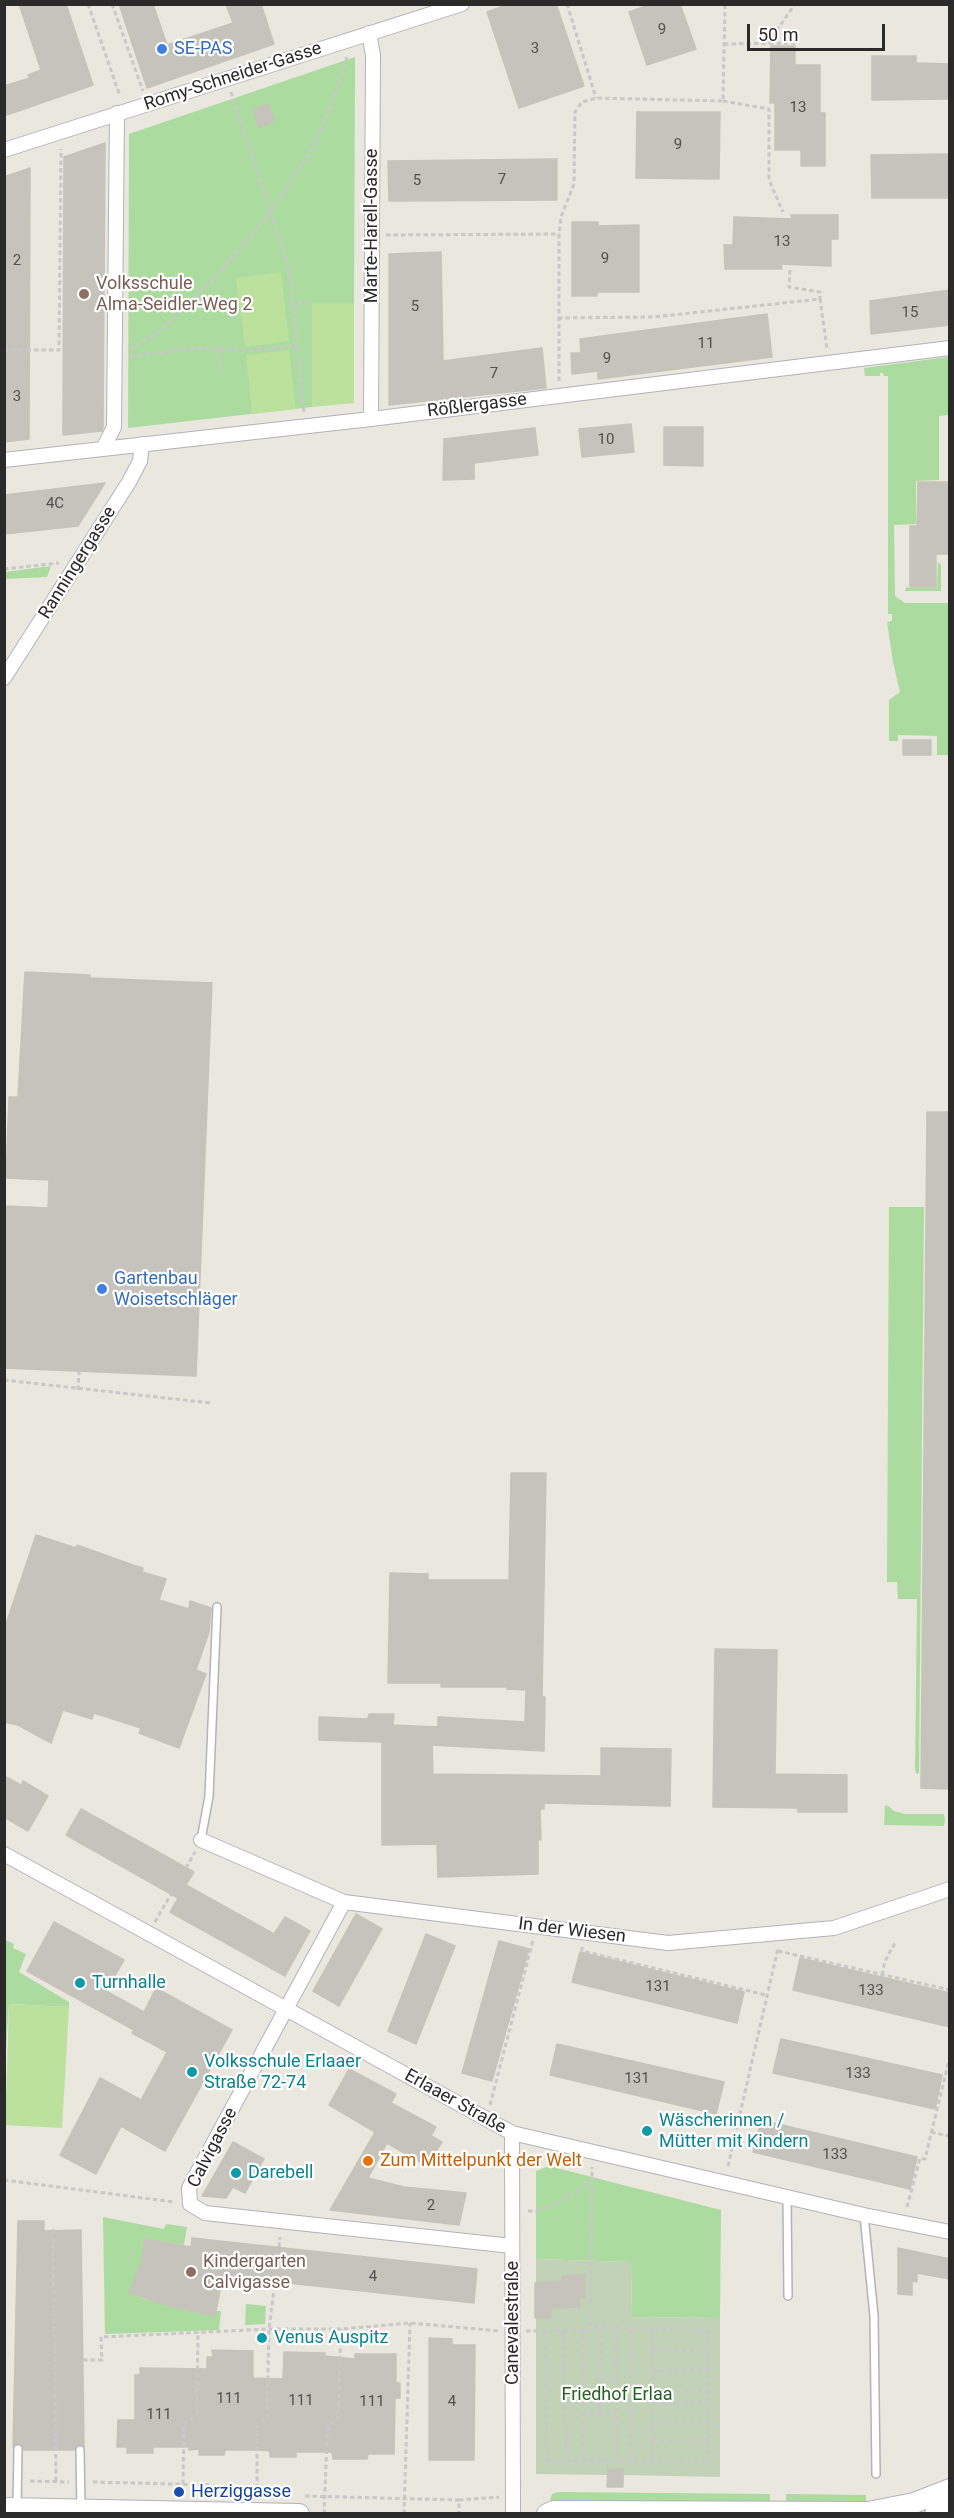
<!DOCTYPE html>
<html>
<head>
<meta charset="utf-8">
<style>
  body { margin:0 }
  #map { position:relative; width:954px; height:2518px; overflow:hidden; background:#eae7de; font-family:Roboto,sans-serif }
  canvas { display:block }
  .frame { position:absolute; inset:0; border:6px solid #2a2a2a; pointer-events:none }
  .scale { position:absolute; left:747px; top:24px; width:138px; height:27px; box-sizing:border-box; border:3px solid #2a2a2a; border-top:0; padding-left:8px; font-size:18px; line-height:21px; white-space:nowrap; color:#2a2a2a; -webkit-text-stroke:4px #fff; paint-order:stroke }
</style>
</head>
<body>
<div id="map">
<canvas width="954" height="2518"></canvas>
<div class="frame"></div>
<div class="scale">50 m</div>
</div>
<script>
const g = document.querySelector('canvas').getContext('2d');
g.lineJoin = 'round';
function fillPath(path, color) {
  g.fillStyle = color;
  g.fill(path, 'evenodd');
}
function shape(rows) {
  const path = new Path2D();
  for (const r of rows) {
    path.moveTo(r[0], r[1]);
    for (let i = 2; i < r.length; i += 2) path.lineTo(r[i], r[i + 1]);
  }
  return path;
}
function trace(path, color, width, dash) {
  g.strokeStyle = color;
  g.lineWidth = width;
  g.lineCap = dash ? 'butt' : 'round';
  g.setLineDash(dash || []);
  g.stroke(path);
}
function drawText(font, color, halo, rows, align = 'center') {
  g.font = font + ' Roboto,sans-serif';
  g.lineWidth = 4.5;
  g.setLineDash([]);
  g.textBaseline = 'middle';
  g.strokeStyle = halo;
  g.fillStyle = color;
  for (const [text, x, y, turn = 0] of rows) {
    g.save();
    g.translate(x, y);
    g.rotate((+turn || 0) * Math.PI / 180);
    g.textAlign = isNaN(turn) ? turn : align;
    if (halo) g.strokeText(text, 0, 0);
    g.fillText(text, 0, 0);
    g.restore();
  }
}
fillPath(shape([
  [355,57,354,303,312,303,312,407,128,428,129,134],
  [948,357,949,415,939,416,939,480,916,481,916,524,894,525,895,596,905,603,949,603,949,755,937,755,937,736,898,735,898,741,889,741,889,700,900,692,893,662,887,622,892,621,892,614,888,614,888,376,884,376,883,373,880,373,880,376,865,376,864,368],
  [938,562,941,565,941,591,905,591,907,586,908,588,937,588],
  [51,566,47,577,5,579,5,572],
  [889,1207,924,1207,919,1774,916,1773,915,1770,917,1599,898,1599,897,1582,887,1582],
  [887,1805,894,1811,905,1814,944,1814,945,1820,944,1826,884,1825,885,1806],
  [4,1939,14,1944,13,1948,26,1954,19,1972,69,2002,69,2007,9,2004,5,2065],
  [549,2166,721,2210,720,2318,632,2317,631,2262,536,2259,536,2171],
  [103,2217,164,2229,166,2224,187,2227,184,2245,144,2239,147,2250,129,2292,145,2299,186,2310,215,2316,216,2311,221,2311,219,2330,105,2334],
  [246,2304,266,2306,265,2324,245,2325],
  [558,2492,770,2494,770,2503,550,2500,552,2494],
  [786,2494,866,2495,866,2507,786,2503]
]), '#acdba0');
fillPath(shape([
  [536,2259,631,2262,632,2317,720,2318,720,2477,624,2475,623,2487,607,2487,607,2475,536,2474]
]), '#c1d2b7');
fillPath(shape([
  [281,272,289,341,245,347,236,278],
  [312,303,354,303,354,403,312,407],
  [289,350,296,409,252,414,246,355],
  [9,2004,69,2007,62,2128,5,2125]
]), '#bbe19d');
const building = shape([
  [19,4,66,4,93,85,4,116,4,86,30,78,28,75,41,70,19,4],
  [119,4,153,4,167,45,233,23,226,4,261,4,274,44,147,88,119,4],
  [509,4,556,4,584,86,519,108,487,12,509,4],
  [651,4,680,4,696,49,647,65,629,12,651,4],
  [771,46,795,46,795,65,820,65,820,113,825,113,825,166,801,166,801,150,775,150,775,103,770,103,771,46],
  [872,56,916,56,916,63,950,64,950,99,872,100,872,56],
  [268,104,274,122,259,127,253,109,268,104],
  [637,112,720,112,719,179,636,178,637,112],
  [105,143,103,428,102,431,63,435,64,157,105,143],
  [950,154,950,198,872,198,871,155,950,154],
  [557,159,557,200,389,201,388,161,557,159],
  [30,168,29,439,4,442,4,177,30,168],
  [791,215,838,215,838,239,831,239,831,266,781,264,782,269,725,269,724,245,733,245,734,217,792,219,791,215],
  [572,222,598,222,598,226,639,225,639,292,597,292,597,296,572,296,572,222],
  [441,252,443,361,542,348,546,388,389,405,389,254,441,252],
  [950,290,950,325,871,334,870,301,950,290],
  [767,314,772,357,598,379,598,371,572,374,571,353,581,353,580,339,767,314],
  [631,424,634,452,582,457,579,429,631,424],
  [664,427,703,427,703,466,664,465,664,427],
  [535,428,538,455,474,463,474,479,443,480,444,439,535,428],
  [918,482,950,482,950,554,936,554,936,587,910,587,910,526,917,526,918,482],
  [105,483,78,526,4,534,4,495,105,483],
  [903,740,931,740,931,755,903,755,903,740],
  [25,972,90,975,90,978,212,983,196,1376,4,1368,4,1206,48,1208,49,1180,6,1178,9,1097,18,1097,25,972],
  [927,1112,950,1112,950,1789,921,1788,927,1112],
  [511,1473,546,1473,542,1697,545,1697,544,1751,432,1745,433,1774,601,1776,601,1748,671,1749,670,1806,544,1803,544,1809,540,1809,541,1840,538,1839,538,1874,438,1877,437,1844,382,1845,382,1742,319,1740,319,1717,368,1719,369,1714,394,1714,393,1725,438,1727,438,1717,525,1722,526,1690,507,1689,507,1687,441,1687,441,1683,388,1683,390,1573,428,1574,428,1580,509,1580,511,1473],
  [36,1535,76,1548,77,1545,133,1565,143,1568,142,1572,166,1579,159,1600,189,1609,190,1601,211,1608,209,1632,196,1670,206,1674,179,1748,139,1733,141,1728,94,1713,92,1719,63,1710,51,1743,18,1725,4,1722,4,1630,36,1535],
  [715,1649,777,1650,775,1774,847,1775,847,1812,798,1812,798,1808,713,1807,715,1649],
  [4,1776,21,1785,23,1781,48,1796,28,1831,4,1817,4,1776],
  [81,1809,194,1872,186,1885,274,1934,285,1917,310,1931,285,1976,170,1912,178,1898,66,1835,81,1809],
  [356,1914,382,1929,339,2006,313,1991,356,1914],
  [54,1922,124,1960,106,1991,144,2012,156,1988,232,2030,165,2151,121,2126,96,2174,60,2155,100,2078,141,2100,167,2052,132,2033,134,2030,27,1971,54,1922],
  [426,1934,455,1946,416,2044,388,2031,426,1934],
  [499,1941,529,1949,492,2081,462,2073,499,1941],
  [580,1952,744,1992,737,2023,572,1982,580,1952],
  [800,1958,950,1993,950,2027,793,1990,800,1958],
  [781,2039,942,2075,935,2109,773,2073,781,2039],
  [557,2044,724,2082,716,2114,550,2075,557,2044],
  [349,2069,396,2094,391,2103,436,2127,431,2136,442,2142,427,2166,387,2143,368,2178,404,2187,466,2193,459,2225,330,2210,375,2132,329,2105,349,2069],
  [761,2120,917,2157,910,2189,753,2152,761,2120],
  [233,2142,264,2159,245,2193,233,2187,226,2198,202,2196,233,2142],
  [18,2221,44,2221,44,2231,81,2230,84,2447,78,2445,74,2450,24,2450,19,2443,13,2447,18,2221],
  [192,2238,477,2269,474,2303,223,2276,215,2316,159,2303,129,2292,143,2259,144,2239,191,2247,192,2238],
  [898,2248,950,2259,950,2279,917,2273,917,2282,912,2281,912,2295,898,2294,898,2248],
  [585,2275,585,2298,579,2298,580,2307,551,2308,551,2318,535,2318,535,2283,562,2281,562,2276,585,2275],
  [429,2338,452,2339,452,2345,475,2345,474,2460,429,2460,429,2338],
  [212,2350,253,2351,253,2378,283,2379,284,2352,325,2353,325,2356,355,2359,355,2354,396,2354,396,2383,400,2383,400,2398,395,2398,394,2454,368,2454,367,2459,333,2459,332,2452,296,2452,296,2457,270,2457,270,2451,260,2450,225,2450,224,2455,199,2455,199,2449,189,2450,189,2447,153,2447,153,2453,127,2453,127,2447,117,2447,118,2420,135,2420,135,2375,140,2375,140,2368,207,2369,207,2357,213,2357,212,2350],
  [608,2469,623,2469,623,2487,607,2487,608,2469]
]);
fillPath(building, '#c6c3bd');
trace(building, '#c6c3b8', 1.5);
const lane = shape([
  [201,1840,209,1796,217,1607],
  [787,2197,788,2296],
  [864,2215,874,2316,876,2474],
  [80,2450,81,2508],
  [17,2507,18,2449]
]);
const street = shape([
  [369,33,373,55,371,419],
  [4,150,462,4],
  [103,449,114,427,117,113],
  [4,460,371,419,950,348],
  [4,678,129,482,140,461,142,444],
  [201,1840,344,1902,668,1943,834,1928,950,1889],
  [4,1854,512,2133,864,2215,950,2232],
  [344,1902,189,2188,190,2204,205,2213,512,2246],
  [512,2133,513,2514]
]);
const secondary = shape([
  [4,2508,299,2514],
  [547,2514,554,2511,868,2512,914,2503,950,2489],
  [935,2514,950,2508]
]);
trace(lane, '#b1b2bc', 10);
trace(street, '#b1b2bc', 16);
trace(secondary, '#b1b2bc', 22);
trace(shape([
  [88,4,120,96],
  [112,4,143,91],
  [567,4,596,98],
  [768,43,795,4],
  [724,44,795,43],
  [231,92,290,272,293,303,312,303],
  [723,101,769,109,769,180,783,212],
  [386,235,559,234],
  [790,270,789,287,820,292,820,299],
  [293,303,304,413],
  [558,318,654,317,820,299,827,349],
  [130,349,160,331,214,279,271,212,314,145,333,102,347,57],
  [4,350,59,350,61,149],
  [219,350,219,374],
  [130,356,202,348,244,351,297,346],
  [559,381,559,234,561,217,574,184,575,112,582,102,596,98,723,101,725,4],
  [4,569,59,563],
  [4,1380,211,1403],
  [78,1390,79,1371],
  [186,1868,195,1852],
  [155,1922,171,1894],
  [582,1947,582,1951,766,1995],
  [778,1951,950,1990],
  [882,1975,885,1961,896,1941],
  [490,2105,533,1940],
  [931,2132,949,2136],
  [728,2166,778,1948],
  [4,2180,174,2202],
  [907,2207,920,2158,925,2159,950,2056],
  [528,2211,536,2211,563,2201,590,2182],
  [53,2229,56,2482],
  [279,2247,280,2237],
  [616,2326,617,2461],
  [652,2329,653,2461],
  [526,2331,590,2330,592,2167],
  [545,2331,547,2461,709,2462,708,2331,590,2326],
  [563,2331,566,2461],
  [652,2350,708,2351],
  [83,2360,102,2360,101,2337,269,2329,341,2329,410,2323,499,2331],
  [652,2371,708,2370],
  [601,2380,616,2380],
  [653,2391,708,2391],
  [653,2403,708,2402],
  [583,2414,616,2415],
  [600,2414,602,2326],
  [652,2422,708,2422],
  [652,2441,708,2440],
  [583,2461,583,2331],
  [630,2461,630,2328],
  [30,2481,69,2482],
  [93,2482,212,2485,235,2493],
  [183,2484,184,2424,197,2413,198,2332],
  [257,2496,257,2427,267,2416,269,2329,275,2282],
  [305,2496,459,2500,459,2514],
  [459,2500,499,2497],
  [324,2514,327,2438,329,2427,338,2418,341,2329],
  [404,2514,410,2323]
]), '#c8c8c8', 3, [4.5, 3]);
trace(lane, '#fff', 7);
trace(street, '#fff', 14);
trace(secondary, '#fff', 20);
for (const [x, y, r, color] of [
  [162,49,6,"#3f7fe0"],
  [84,294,6,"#8d6e63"],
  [102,1289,6,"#3f7fe0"],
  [80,1983,6,"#0f9aa8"],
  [192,2072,6,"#0f9aa8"],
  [647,2131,6,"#0f9aa8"],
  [368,2161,6,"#e8710a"],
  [236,2173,6,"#0f9aa8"],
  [191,2272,6,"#8d6e63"],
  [262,2338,6,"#0f9aa8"],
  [179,2492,6,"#1a4fb4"]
]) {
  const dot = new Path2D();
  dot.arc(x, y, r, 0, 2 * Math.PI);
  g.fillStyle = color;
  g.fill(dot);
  trace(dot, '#fff', 2);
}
drawText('15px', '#51504f', null, [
  ["9",662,30],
  ["3",535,49],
  ["13",798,108],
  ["9",678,145],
  ["7",502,180],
  ["5",417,181],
  ["13",782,242],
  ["9",605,259],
  ["2",17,261],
  ["5",415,307],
  ["15",910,313],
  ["11",706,344],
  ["9",607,359],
  ["7",494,374],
  ["3",17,397],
  ["10",606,440],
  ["4C",55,504],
  ["131",658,1987],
  ["133",871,1991],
  ["133",858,2074],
  ["131",637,2079],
  ["133",835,2155],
  ["2",431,2206],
  ["4",373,2277],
  ["111",229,2399],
  ["111",301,2401],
  ["111",372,2402],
  ["4",452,2402],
  ["111",159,2415]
]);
drawText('18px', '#366cbe', '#fff', [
  ["SE-PAS",174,49],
  ["Gartenbau",114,1279],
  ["Woisetschläger",114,1300]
], 'left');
drawText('18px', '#2a2a2a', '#fff', [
  ["Romy-Schneider-Gasse",233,77,-18],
  ["Marte-Harell-Gasse",372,226,-90],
  ["Rößlergasse",477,406,-7],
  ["Ranningergasse",78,563,-58],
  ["In der Wiesen",572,1931,7],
  ["Erlaaer Straße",455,2102,29],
  ["Calvigasse",213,2148,-63],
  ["Canevalestraße",513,2323,-90]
]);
drawText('18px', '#785e54', '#fff', [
  ["Volksschule",96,284],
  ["Alma-Seidler-Weg 2",96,305],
  ["Kindergarten",203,2262],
  ["Calvigasse",203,2283]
], 'left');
drawText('18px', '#0d838f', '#fff', [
  ["Turnhalle",92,1983],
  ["Volksschule Erlaaer",204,2062],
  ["Straße 72-74",204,2083],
  ["Wäscherinnen /",659,2121],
  ["Mütter mit Kindern",659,2142],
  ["Darebell",248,2173],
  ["Venus Auspitz",274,2338]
], 'left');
drawText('18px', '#c56008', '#fff', [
  ["Zum Mittelpunkt der Welt",380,2161]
], 'left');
drawText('18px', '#275f22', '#fff', [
  ["Friedhof Erlaa",617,2395]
]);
drawText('18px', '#164399', '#fff', [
  ["Herziggasse",191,2492]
], 'left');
</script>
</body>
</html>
